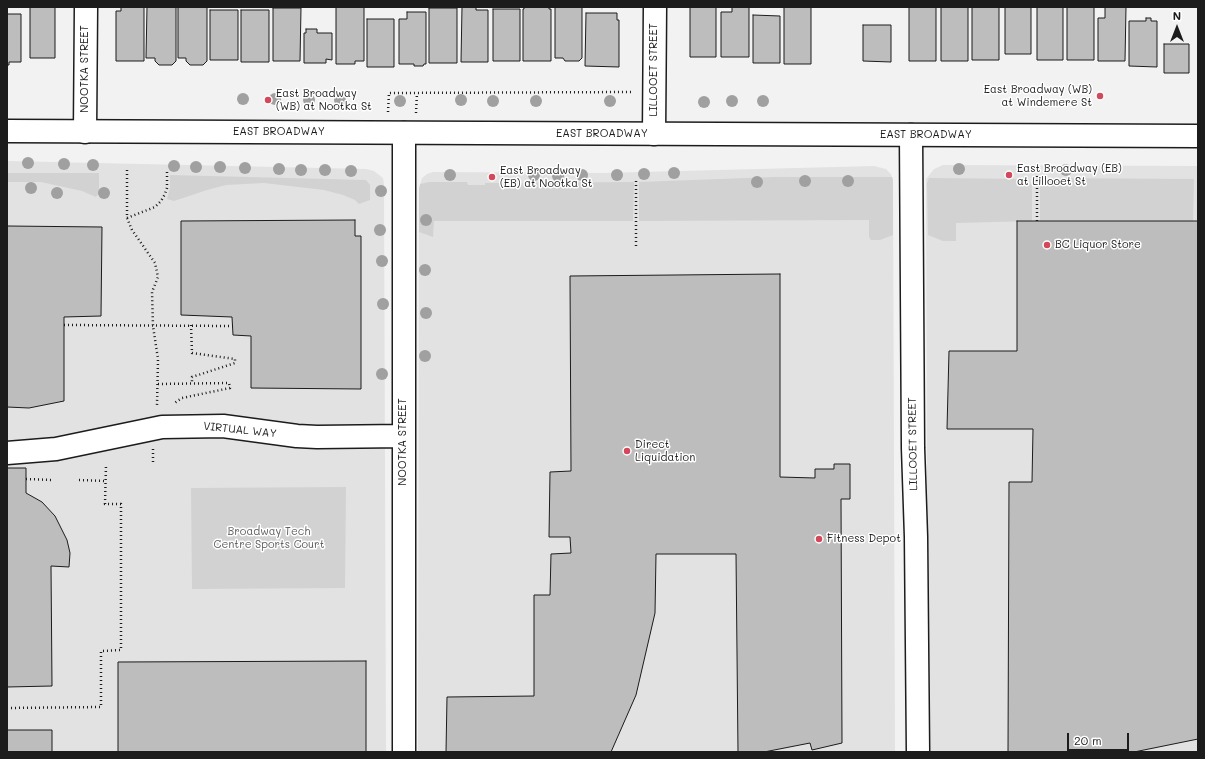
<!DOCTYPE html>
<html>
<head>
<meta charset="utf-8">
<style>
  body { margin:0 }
  #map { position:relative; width:1205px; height:759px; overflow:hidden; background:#f2f2f2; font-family:Mali,sans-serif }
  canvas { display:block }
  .frame { position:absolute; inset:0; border:8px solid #1c1c1c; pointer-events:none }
  .north { position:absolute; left:1157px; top:8px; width:40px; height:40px; -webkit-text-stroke:3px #fff; paint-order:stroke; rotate:0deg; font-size:11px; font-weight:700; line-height:16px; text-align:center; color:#1c1c1c }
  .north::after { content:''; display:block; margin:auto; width:14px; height:18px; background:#1c1c1c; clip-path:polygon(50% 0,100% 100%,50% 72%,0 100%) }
  .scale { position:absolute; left:1067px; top:733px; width:62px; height:18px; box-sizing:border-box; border:2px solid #1c1c1c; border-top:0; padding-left:5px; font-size:12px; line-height:14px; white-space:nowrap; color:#1c1c1c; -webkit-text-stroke:3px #fff; paint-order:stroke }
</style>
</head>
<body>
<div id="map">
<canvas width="1205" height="759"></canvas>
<div class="frame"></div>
<div class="north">N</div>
<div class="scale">20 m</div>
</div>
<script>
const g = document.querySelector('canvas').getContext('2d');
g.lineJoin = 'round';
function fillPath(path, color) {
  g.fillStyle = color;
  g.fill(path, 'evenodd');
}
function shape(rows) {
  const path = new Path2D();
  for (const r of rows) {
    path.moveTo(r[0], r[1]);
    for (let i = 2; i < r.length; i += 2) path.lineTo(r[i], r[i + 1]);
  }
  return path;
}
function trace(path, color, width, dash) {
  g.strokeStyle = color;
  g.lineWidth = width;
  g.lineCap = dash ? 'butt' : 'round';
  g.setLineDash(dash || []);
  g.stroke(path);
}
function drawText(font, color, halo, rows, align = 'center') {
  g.font = font + ' Mali,sans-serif';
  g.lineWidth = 3;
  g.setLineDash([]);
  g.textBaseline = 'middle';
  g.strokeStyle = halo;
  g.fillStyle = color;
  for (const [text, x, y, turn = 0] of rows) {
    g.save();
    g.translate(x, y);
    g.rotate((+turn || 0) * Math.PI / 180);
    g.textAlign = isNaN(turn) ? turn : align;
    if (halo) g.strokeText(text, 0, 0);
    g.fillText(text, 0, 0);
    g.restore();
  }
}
fillPath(shape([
  [7,161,366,169,374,171,383,178,384,185,386,752,7,752],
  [943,165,1198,166,1198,752,928,752,926,179,934,169],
  [874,166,886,169,891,174,893,180,895,752,418,752,419,189,422,178,427,174,433,172,603,173]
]), '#e2e2e2');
fillPath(shape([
  [7,173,99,173,99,193,96,197,82,191,41,182,7,182],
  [170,175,366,180,370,185,370,200,359,204,355,200,343,195,324,190,264,183,226,185,207,190,174,201,167,199,170,188],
  [774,177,892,177,893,180,893,235,880,240,871,240,869,237,869,220,639,221,639,182],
  [929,178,1027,179,1032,185,1032,221,956,223,956,241,943,241,928,235,927,183],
  [1044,178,1194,179,1193,221,1040,221,1040,184],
  [429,182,467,182,468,185,485,185,485,183,634,182,633,221,434,221,433,237,419,232,419,189,420,184],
  [346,487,345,588,192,589,191,488]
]), '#d2d2d2');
const building = shape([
  [30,7,55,7,55,58,30,58,30,7],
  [121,7,144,7,144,61,116,61,116,11,121,11,121,7],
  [147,7,176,7,176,61,172,65,159,65,155,61,155,58,146,58,147,7],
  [178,7,207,7,207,61,203,65,190,65,186,61,186,58,178,58,178,7],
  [336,7,364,7,364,61,355,61,355,64,336,64,336,7],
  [462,7,476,7,476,10,488,10,488,62,461,62,462,7],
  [524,7,549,7,549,9,551,9,551,61,523,61,523,9,524,9,524,7],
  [555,7,582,7,582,58,579,61,565,61,563,58,555,58,555,7],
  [690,7,716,7,716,57,690,57,690,7],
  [732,7,749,7,749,57,721,57,721,12,732,12,732,7],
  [784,7,811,7,811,64,784,64,784,7],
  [909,7,936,7,936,61,909,61,909,7],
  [941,7,968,7,968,61,941,61,941,7],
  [972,7,999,7,999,60,972,60,972,7],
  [1005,7,1031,7,1031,54,1005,54,1005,7],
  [1037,7,1063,7,1063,60,1037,60,1037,7],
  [1067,7,1094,7,1094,60,1067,60,1067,7],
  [1105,7,1126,7,1125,61,1098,61,1098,18,1105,18,1105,7],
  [273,8,301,8,300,61,273,61,273,8],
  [429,8,457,8,457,63,429,63,429,8],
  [493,9,520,9,520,61,493,61,493,9],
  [210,10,238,10,238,60,210,60,210,10],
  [241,10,269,10,269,62,241,62,241,10],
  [407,12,426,12,426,64,424,64,423,66,414,66,414,64,399,64,399,19,407,19,407,12],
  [586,13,617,13,617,20,619,20,619,67,585,66,586,13],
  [7,14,21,14,21,62,9,62,9,65,7,65,7,14],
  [753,15,780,16,780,63,753,63,753,15],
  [1146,18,1151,18,1151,21,1157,21,1157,67,1129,66,1129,21,1146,21,1146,18],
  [367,19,394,19,394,67,367,67,367,19],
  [863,25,891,25,891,62,863,61,863,25],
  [306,29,317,29,317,33,332,33,332,60,326,59,326,63,304,63,304,33,306,33,306,29],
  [1164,44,1189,44,1189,73,1164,73,1164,44],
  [355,220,355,236,361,236,361,389,251,388,251,336,233,335,232,317,181,315,181,221,355,220],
  [1017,221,1198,221,1198,739,1134,752,1008,752,1009,482,1032,482,1033,429,947,429,949,351,1017,351,1017,221],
  [7,226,102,227,101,316,64,317,64,401,29,408,7,407,7,226],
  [780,274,780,477,815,478,815,469,834,469,834,464,850,464,850,499,841,499,842,743,812,750,810,743,764,752,738,752,736,554,656,554,655,613,636,695,611,752,446,752,447,697,534,696,534,595,550,595,551,554,571,553,570,537,549,537,550,472,571,471,570,276,780,274],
  [7,468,26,468,26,493,42,502,55,516,67,540,70,553,69,567,51,566,52,686,7,687,7,468],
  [366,661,366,752,118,752,118,662,366,661],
  [7,730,52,730,52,752,7,752,7,730]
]);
fillPath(building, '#bdbdbd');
trace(building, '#1c1c1c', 1);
const minor = shape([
  [85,132,86,7],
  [404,133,404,752],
  [654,134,655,7],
  [911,135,913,448,916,537,918,752],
  [7,453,56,449,162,427,223,426,297,436,317,437,403,436]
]);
const primary = shape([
  [7,131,1198,136]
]);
trace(minor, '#1c1c1c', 25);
trace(primary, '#1c1c1c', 25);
trace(shape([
  [388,112,389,93,633,92],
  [416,113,417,93],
  [127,170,127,218,132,230,155,263,158,277,152,292,153,326,158,359,157,405],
  [127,218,155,207,161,201,165,194,167,188,167,170],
  [1037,221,1037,176],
  [636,246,636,179],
  [64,325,233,326],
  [191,325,192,353,235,359,235,363,192,377,192,383],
  [158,384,229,383,230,388,182,398,173,404],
  [153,449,153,465],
  [26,479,53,480],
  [79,480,106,481],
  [7,708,101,707,101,651,121,650,121,504,105,504,106,465]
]), '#1c1c1c', 2.5, [1, 3]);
trace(minor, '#fff', 22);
trace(primary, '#fff', 22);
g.fillStyle = '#a0a0a0';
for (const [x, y] of [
  [243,99],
  [275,99],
  [309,100],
  [340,100],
  [461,100],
  [400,101],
  [493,101],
  [536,101],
  [610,101],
  [732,101],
  [763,101],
  [704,102],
  [28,163],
  [64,164],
  [93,165],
  [174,166],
  [196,167],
  [220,167],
  [245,168],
  [279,169],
  [959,169],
  [301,170],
  [325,170],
  [1066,170],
  [351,171],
  [674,173],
  [644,174],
  [450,175],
  [534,175],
  [582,175],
  [617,175],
  [558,176],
  [805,181],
  [848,181],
  [757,182],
  [31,188],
  [381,191],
  [57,193],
  [104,193],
  [426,220],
  [380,230],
  [382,261],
  [425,270],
  [383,304],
  [426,313],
  [425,356],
  [382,374]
]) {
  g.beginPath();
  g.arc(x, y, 6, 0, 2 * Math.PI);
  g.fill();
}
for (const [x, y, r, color] of [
  [1100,96,4,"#d1495b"],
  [268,100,4,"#d1495b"],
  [1009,175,4,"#d1495b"],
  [492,177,4,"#d1495b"],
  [1047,245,4,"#d1495b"],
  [627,451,4,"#d1495b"],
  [819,539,4,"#d1495b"]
]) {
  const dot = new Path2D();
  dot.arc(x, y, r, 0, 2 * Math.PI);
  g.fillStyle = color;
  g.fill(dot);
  trace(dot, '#fff', 1.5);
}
drawText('11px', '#1c1c1c', '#fff', [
  ["NOOTKA STREET",85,69,-90],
  ["LILLOOET STREET",654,70,-90],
  ["EAST BROADWAY",279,132],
  ["EAST BROADWAY",602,134],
  ["EAST BROADWAY",926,135],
  ["VIRTUAL WAY",240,430,6],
  ["NOOTKA STREET",403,442,-90],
  ["LILLOOET STREET",913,444,-91]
]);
drawText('11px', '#1c1c1c', '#fff', [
  ["East Broadway (WB)",1092,90,"right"],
  ["at Windemere St",1092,103,"right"],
  ["East Broadway",276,94],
  ["(WB) at Nootka St",276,107],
  ["East Broadway (EB)",1017,169],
  ["at Lillooet St",1017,182],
  ["East Broadway",500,171],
  ["(EB) at Nootka St",500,184],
  ["BC Liquor Store",1055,245],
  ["Direct",635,445],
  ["Liquidation",635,458],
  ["Fitness Depot",827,539]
], 'left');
drawText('11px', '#5c5c5c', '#fff', [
  ["Broadway Tech",269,532],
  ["Centre Sports Court",269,545]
]);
</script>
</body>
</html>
